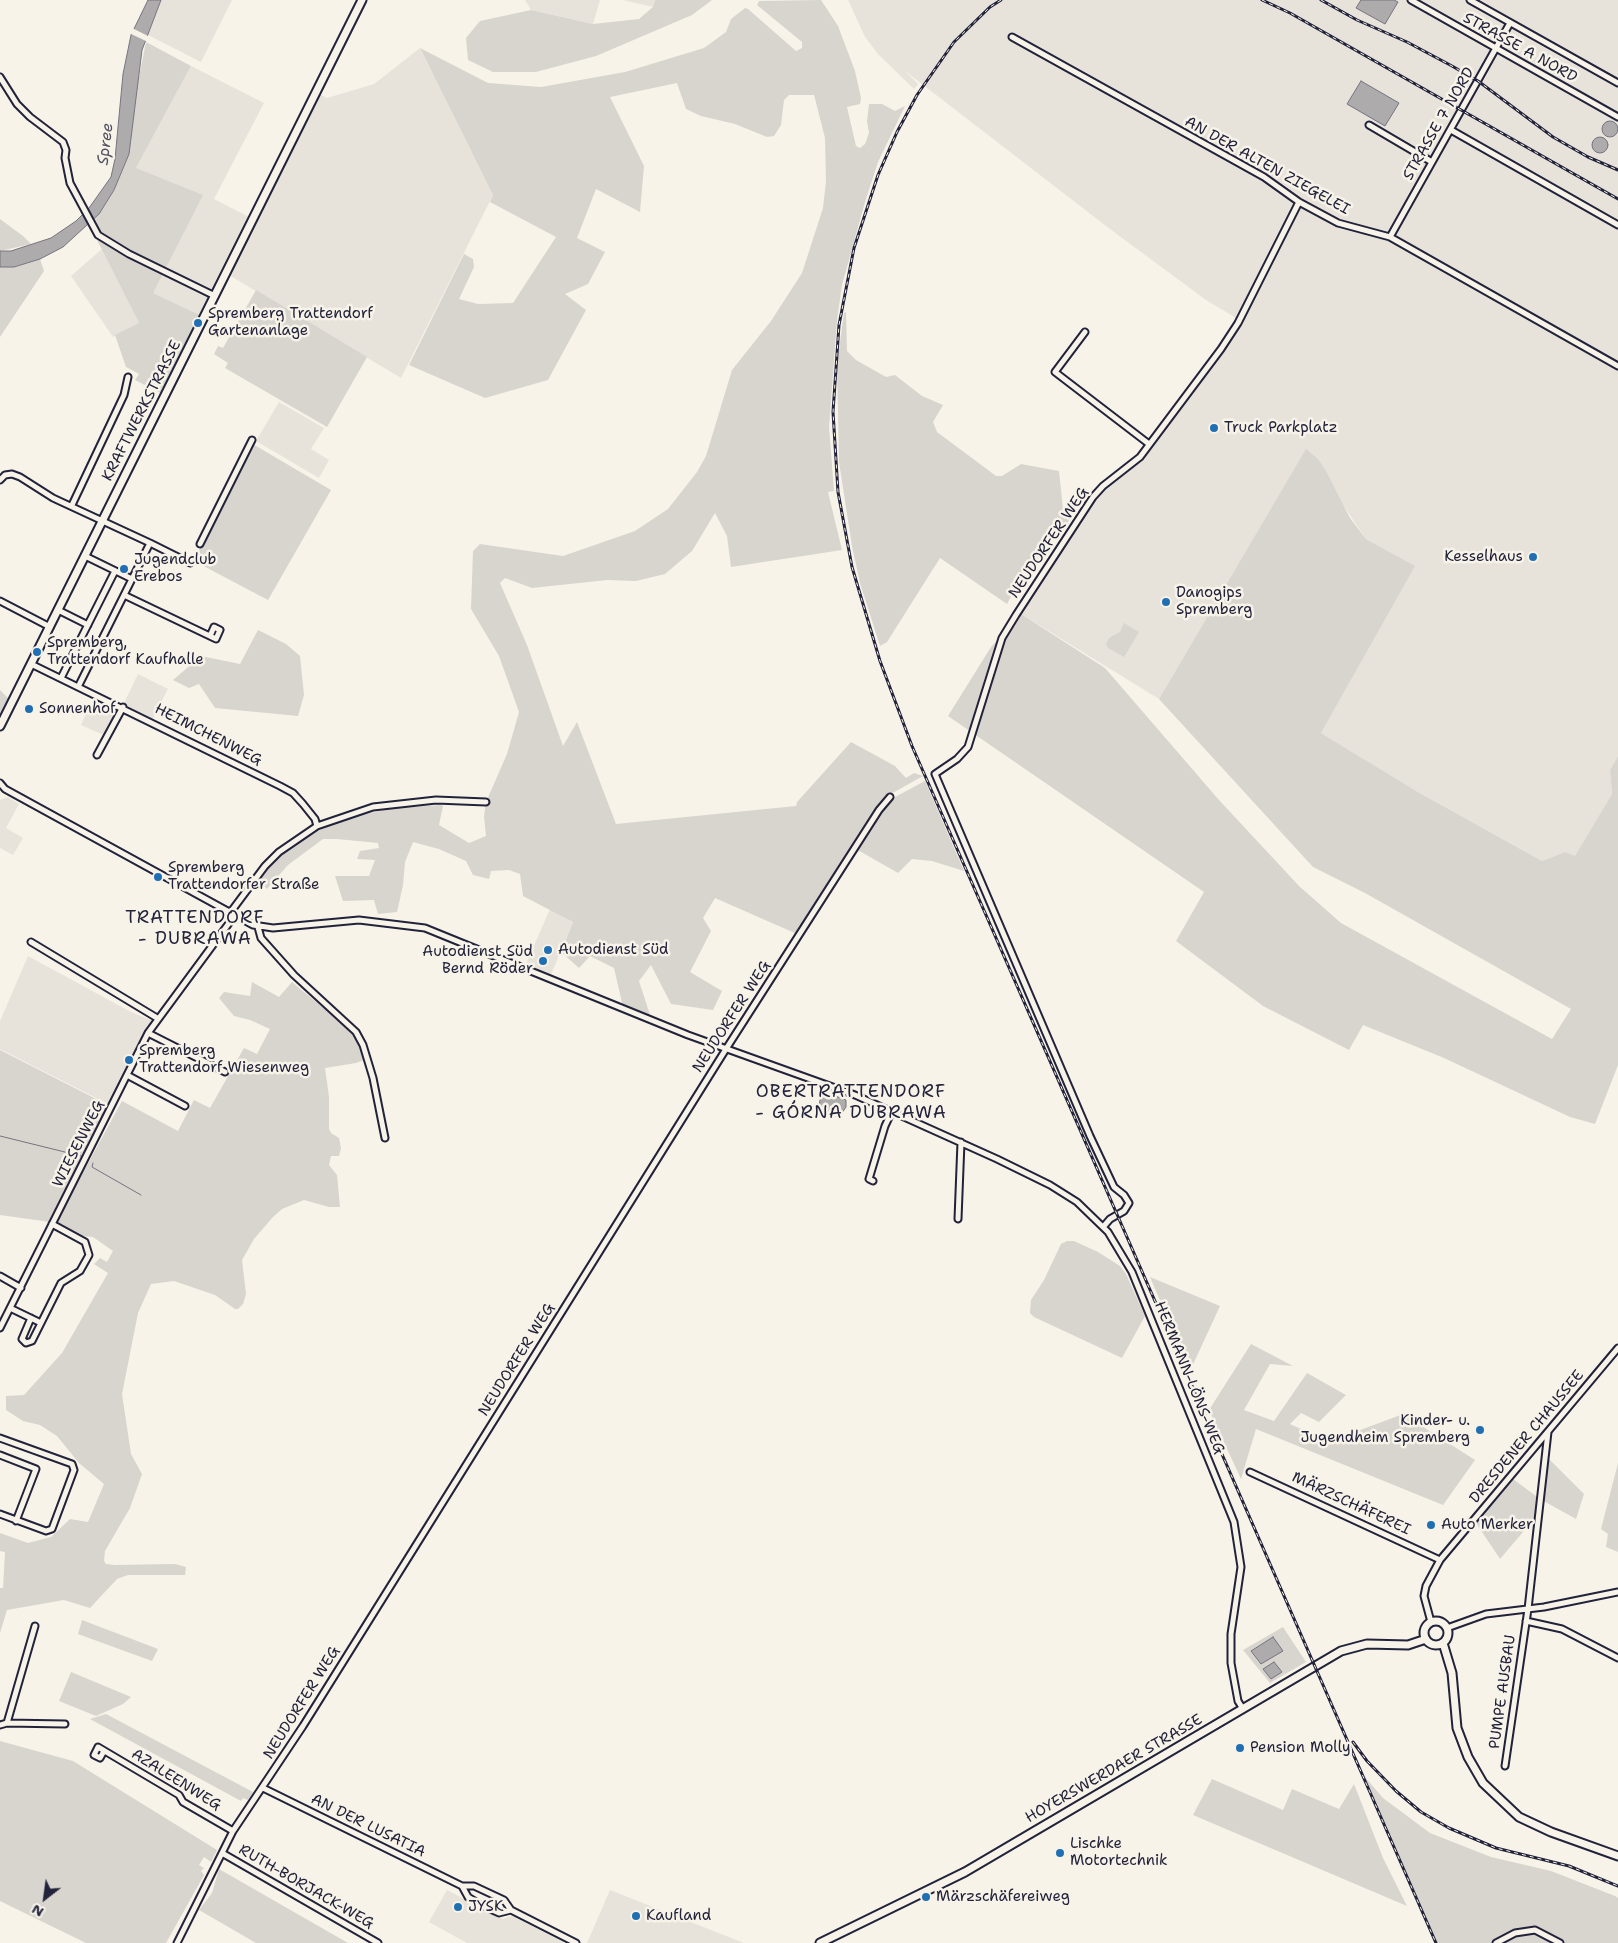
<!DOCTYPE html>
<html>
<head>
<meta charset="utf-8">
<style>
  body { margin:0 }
  #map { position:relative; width:1618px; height:1943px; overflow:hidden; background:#f7f3e8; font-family:"Shantell Sans",sans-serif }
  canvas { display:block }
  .north { position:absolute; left:20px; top:1873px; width:50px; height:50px; -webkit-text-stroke:4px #f7f3e8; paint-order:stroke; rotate:210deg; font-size:14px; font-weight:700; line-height:20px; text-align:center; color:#22223b }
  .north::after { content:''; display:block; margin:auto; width:18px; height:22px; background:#22223b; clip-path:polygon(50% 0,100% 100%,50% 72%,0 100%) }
</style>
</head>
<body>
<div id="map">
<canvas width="1618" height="1943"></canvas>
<div class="north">N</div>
</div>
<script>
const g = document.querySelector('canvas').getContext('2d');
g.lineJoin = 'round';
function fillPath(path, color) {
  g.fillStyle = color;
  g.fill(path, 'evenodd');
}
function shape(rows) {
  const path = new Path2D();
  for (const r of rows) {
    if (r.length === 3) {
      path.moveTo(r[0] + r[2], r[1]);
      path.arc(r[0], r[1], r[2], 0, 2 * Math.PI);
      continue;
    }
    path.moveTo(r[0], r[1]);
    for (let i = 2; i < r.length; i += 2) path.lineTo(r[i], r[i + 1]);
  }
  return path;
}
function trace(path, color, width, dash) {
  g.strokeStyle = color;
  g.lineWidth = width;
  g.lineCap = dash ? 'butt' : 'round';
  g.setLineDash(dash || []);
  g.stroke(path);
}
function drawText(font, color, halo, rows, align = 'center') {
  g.font = font + ' "Shantell Sans",sans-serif';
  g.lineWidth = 5;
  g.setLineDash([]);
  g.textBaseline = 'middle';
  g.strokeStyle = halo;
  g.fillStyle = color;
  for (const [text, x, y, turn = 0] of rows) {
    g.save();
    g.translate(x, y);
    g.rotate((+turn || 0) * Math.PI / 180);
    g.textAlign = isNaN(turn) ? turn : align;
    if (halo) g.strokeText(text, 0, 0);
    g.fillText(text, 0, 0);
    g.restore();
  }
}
fillPath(shape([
  [161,0,232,0,201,62,148,35],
  [525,0,600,0,593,24,531,10],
  [623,0,655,0,653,7],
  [848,0,1618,0,1618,756,1610,770,1612,794,1575,857,1565,852,1542,861,1418,792,1321,733,1414,566,1366,539,1306,450,1159,699,1021,614,1095,499,1103,489,1140,458,1241,321,1206,300,1110,229,905,71,918,84,914,89,878,54,865,37],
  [420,48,493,195,401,378,229,275,319,94,327,98,374,84],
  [191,66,264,103,214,199,249,217,200,315,153,293,136,168],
  [102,249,139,323,113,337,71,276],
  [279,402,324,428,311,449,329,460,319,478,256,441],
  [138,674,168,689,152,720,123,705],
  [94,696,121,709,106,736,81,725],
  [8,797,19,804,6,828,23,838,13,855,0,848,0,800],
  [550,909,573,922,550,977,525,966],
  [28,956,131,1012,153,1021,110,1105,0,1049,0,1021],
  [447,1890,503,1919,512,1916,565,1943,467,1943,429,1922],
  [610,1890,744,1943,587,1943]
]), '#e7e3db');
fillPath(shape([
  [655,0,712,0,692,15,596,56,536,72,493,72,468,60,466,38,480,21,531,10,593,24,639,19,653,7],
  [821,0,838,26,855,71,861,98,860,104,847,107,856,146,860,148,865,144,869,133,867,121,869,104,882,104,895,111,905,106,878,162,865,202,842,285,837,320,829,427,834,491,828,492,842,550,731,567,727,536,715,513,692,551,665,574,636,581,607,580,532,588,505,578,500,583,527,645,563,746,577,722,616,824,796,806,797,802,851,742,895,766,906,778,914,773,923,776,889,795,881,804,797,934,715,898,703,918,711,931,690,972,722,991,713,1010,671,1004,651,965,639,981,651,1018,623,1007,614,968,590,956,579,968,561,952,573,922,523,896,520,874,509,870,491,871,489,879,473,875,466,861,439,849,413,842,405,862,403,885,397,912,378,914,374,900,343,901,335,876,369,876,375,860,357,859,360,851,379,848,378,843,337,839,323,839,288,865,267,889,257,878,272,862,312,833,348,818,392,808,441,805,443,806,439,825,469,843,486,836,484,816,486,802,507,754,519,712,499,656,471,609,473,551,480,544,563,556,635,531,668,509,697,472,706,456,732,370,771,321,802,273,823,208,826,181,825,138,814,95,789,95,784,100,781,125,774,136,767,137,735,124,701,116,686,109,677,83,610,97,644,166,640,212,596,189,577,238,605,252,588,284,565,294,586,310,548,380,485,398,409,365,464,254,473,259,474,267,459,299,478,304,513,303,556,237,490,202,493,195,420,48,488,83,541,87,625,72,704,48,726,32,731,19,745,8,748,9,796,51,802,48,802,42,757,5,759,1],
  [146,42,191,66,136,168,203,195,153,293,200,315,162,394,135,380,139,374,126,367,115,335,139,323,93,232,96,227,93,221,114,190,129,154,134,102],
  [0,219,23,236,31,244,0,251],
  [40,259,44,271,0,337,0,267,14,267],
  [256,290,367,357,327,427,225,368,228,363,214,354,218,346,223,348],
  [846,312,847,351,856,360,886,377,895,375,922,396,943,405,933,422,937,432,996,476,1002,476,1021,464,1059,471,1063,509,1068,508,1081,497,1068,522,1045,545,1042,544,1041,554,1020,580,1007,604,940,558,887,642,880,646,860,583,852,546,839,462,837,364,844,313],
  [251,443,331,490,268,600,194,561],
  [1306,449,1318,459,1326,471,1350,518,1366,539,1415,566,1321,733,1418,792,1542,861,1565,852,1575,856,1612,794,1610,770,1618,756,1618,1065,1595,1124,1570,1117,1444,1058,1363,1025,1349,1050,1263,1006,1176,941,1204,892,948,716,991,647,1021,614,1105,668,1219,800,1299,886,1341,923,1552,1039,1571,1009,1365,893,1313,867,1159,699],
  [1124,623,1139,632,1124,657,1108,648,1106,644,1109,638,1120,632],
  [258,630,286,644,300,656,304,695,298,716,215,708,199,684,189,688,173,680,201,656,240,664],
  [0,690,9,699,0,718],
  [925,781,964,871,932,861,912,859,898,873,856,849,886,804,893,798],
  [252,982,279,997,292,982,350,1030,364,1056,364,1060,356,1063,325,1068,329,1097,329,1129,331,1133,339,1138,341,1148,339,1156,331,1156,329,1165,337,1175,340,1207,329,1207,304,1200,282,1209,273,1217,254,1239,242,1260,246,1294,243,1304,238,1309,235,1309,215,1295,174,1281,151,1284,138,1313,122,1394,131,1454,142,1474,130,1508,105,1551,104,1561,106,1564,115,1565,175,1564,186,1567,185,1575,128,1575,117,1579,90,1608,64,1600,7,1610,0,1633,0,1588,3,1588,5,1552,0,1551,0,1533,28,1543,51,1537,70,1519,88,1522,104,1484,79,1463,57,1436,40,1425,23,1421,6,1410,6,1396,24,1395,62,1353,108,1273,94,1264,100,1258,107,1262,113,1251,93,1237,81,1236,56,1222,122,1101,178,1131,194,1100,210,1108,244,1048,257,1054,270,1029,250,1020,234,1016,219,998,224,992,250,996],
  [0,1050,108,1105,50,1222,0,1215],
  [1067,1241,1074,1241,1098,1252,1120,1266,1126,1274,1145,1316,1122,1358,1034,1317,1030,1313,1031,1300,1044,1280,1061,1244],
  [1150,1277,1220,1306,1190,1371],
  [1251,1344,1293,1366,1270,1364,1244,1410,1274,1421,1307,1373,1346,1395,1319,1422,1301,1413,1290,1424,1312,1434,1347,1435,1403,1414,1475,1460,1443,1505,1256,1429,1241,1479,1209,1410],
  [1546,1456,1584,1494,1576,1519,1540,1499,1535,1518,1500,1559,1476,1523,1513,1479,1540,1499],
  [1618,1463,1618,1552,1606,1547,1608,1534,1601,1529],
  [82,1620,158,1649,152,1661,78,1634],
  [1283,1627,1306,1662,1270,1683,1243,1650],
  [71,1672,131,1697,123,1704,96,1716,59,1701],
  [106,1714,253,1792,248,1800,243,1798,241,1801,90,1719],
  [0,1741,73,1761,217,1850,211,1862,204,1857,199,1865,204,1868,201,1871,204,1875,166,1943,86,1943,0,1901],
  [1365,1777,1383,1798,1430,1833,1491,1857,1551,1871,1615,1896,1618,1898,1618,1943,1437,1943],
  [1212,1779,1283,1810,1292,1789,1339,1809,1354,1784,1383,1858,1407,1906,1193,1815],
  [219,1869,348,1943,256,1943,199,1910,212,1893]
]), '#d8d5cf');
const water = shape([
  [148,0,161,0,142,50,129,154,114,190,99,214,63,247,40,259,14,267,0,267,0,251,11,251,51,238,76,221,89,208,111,177,115,159,123,74,131,35,148,0],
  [1361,0,1394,0,1398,2,1385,24,1356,8,1361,0],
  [1361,81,1399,103,1385,126,1347,104,1361,81],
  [1610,129,8],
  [1600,145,8],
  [825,1092,846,1100,846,1107,842,1113,836,1116,821,1111,819,1106,820,1100,825,1092],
  [1273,1637,1283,1651,1261,1664,1251,1651,1273,1637],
  [1274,1662,1282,1672,1271,1679,1263,1669,1274,1662]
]);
fillPath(water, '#aeabad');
trace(water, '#76747f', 1);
fillPath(shape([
  [132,28,150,37,148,42,129,33]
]), '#f7f3e8');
trace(shape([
  [0,1136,81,1156],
  [93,1163,92,1167,141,1195]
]), '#76747f', 1);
const minor = shape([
  [1411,0,1618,117],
  [1470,0,1618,83],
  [1012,37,1264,177,1299,202,1338,223,1390,237,1618,366],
  [0,77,17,104,30,117,63,142,66,150,65,158,70,183,98,235,129,254,215,296],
  [1369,125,1432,162],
  [1451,130,1618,225],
  [1390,237,1510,23],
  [1085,332,1055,372,1149,444],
  [0,480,5,475,12,474,20,477,53,498,150,543,78,687],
  [72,505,124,395,128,377],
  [150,543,190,563],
  [200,544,252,440],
  [85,556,132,579],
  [124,595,216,639,220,630,214,627,210,636],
  [0,601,50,627],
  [58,610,88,625],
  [31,664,280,786,293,793,303,804,315,819,317,826],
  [61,678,115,571],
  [97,755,123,707],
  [0,783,5,789,253,925,273,928,359,920,425,928,688,1035,855,1095,997,1159,1050,1185,1077,1202,1108,1232,1132,1272,1234,1522,1241,1567,1231,1634,1231,1663,1238,1701,1243,1709],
  [230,913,265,866,279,852,317,826,373,807,436,800,486,802],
  [258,927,261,938,294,975,356,1032,363,1045,373,1078,385,1138],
  [31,942,157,1018],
  [148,1033,225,1072],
  [127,1075,185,1106],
  [873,1181,869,1179,885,1126,892,1111],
  [958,1219,961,1142],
  [1104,1226,1110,1219,1124,1211,1129,1203,1124,1195,1114,1187,1090,1136,935,774,957,759,968,747,1002,638,1016,615,1093,497,1103,486,1140,457,1221,349,1238,323,1299,202],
  [0,1276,21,1288],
  [10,1308,41,1323,61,1283,80,1271,89,1255,85,1242,52,1224],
  [31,1318,22,1339,26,1343,32,1341,41,1323],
  [0,1328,148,1033,235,915],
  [0,1438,72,1464,74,1470,52,1529,46,1531,0,1514],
  [0,1455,36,1469,16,1521],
  [1250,1472,1440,1560],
  [1526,1621,1562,1629,1618,1658],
  [1431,1622,1424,1596,1426,1586,1440,1560,1618,1348],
  [1447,1628,1486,1614,1544,1607,1618,1592],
  [7,1723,65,1724],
  [0,1725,7,1723,35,1626],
  [104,1751,100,1758,94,1755,98,1747,179,1795,183,1802,233,1831],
  [1505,1766,1528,1609,1548,1432],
  [263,1788,462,1886,474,1886,504,1900,511,1910,576,1943],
  [222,1853,378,1943],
  [462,1886,468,1897,481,1905,499,1913,511,1910],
  [177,1943,233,1831,303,1726,726,1049,879,810,890,797],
  [1496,1943,1515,1933,1535,1930,1560,1943]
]);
const major = shape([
  [0,726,362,0],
  [1436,1633,12],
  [1443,1643,1452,1673,1457,1728,1468,1757,1483,1783,1519,1817,1551,1832,1618,1856],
  [820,1943,965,1872,1341,1651,1367,1644,1408,1645,1426,1639]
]);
trace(minor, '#22223b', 9);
trace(major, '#22223b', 11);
trace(minor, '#f7f3e8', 5);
trace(major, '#f7f3e8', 7);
const rail = shape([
  [1001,0,990,7,954,42,917,95,897,132,878,175,854,248,839,325,833,412,838,492,852,567,880,661,912,746,1436,1943],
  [1262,0,1290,13,1618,199],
  [1321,0,1357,20,1407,42,1452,66,1478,81,1553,137,1588,157,1618,170],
  [1353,1742,1367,1761,1396,1791,1421,1812,1449,1828,1496,1848,1569,1866,1618,1886]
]);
trace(rail, '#22223b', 3);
trace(rail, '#f7f3e8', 1, [4]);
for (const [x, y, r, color] of [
  [198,323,5,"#1f6fb2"],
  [1214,428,5,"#1f6fb2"],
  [1533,557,5,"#1f6fb2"],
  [124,569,5,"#1f6fb2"],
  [1166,602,5,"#1f6fb2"],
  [37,652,5,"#1f6fb2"],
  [29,709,5,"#1f6fb2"],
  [158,877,5,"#1f6fb2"],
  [548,950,5,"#1f6fb2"],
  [543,961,5,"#1f6fb2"],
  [129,1060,5,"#1f6fb2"],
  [1480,1430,5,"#1f6fb2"],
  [1431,1525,5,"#1f6fb2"],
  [1240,1748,5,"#1f6fb2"],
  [1060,1853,5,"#1f6fb2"],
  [926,1897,5,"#1f6fb2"],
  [458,1907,5,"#1f6fb2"],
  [636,1916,5,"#1f6fb2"]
]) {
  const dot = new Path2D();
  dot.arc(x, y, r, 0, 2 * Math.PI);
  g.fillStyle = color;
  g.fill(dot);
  trace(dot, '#f7f3e8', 2);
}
drawText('15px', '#22223b', '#f7f3e8', [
  ["STRASSE A NORD",1520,48,29],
  ["STRASSE 7 NORD",1439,124,-60],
  ["AN DER ALTEN ZIEGELEI",1267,166,29],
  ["KRAFTWERKSTRASSE",142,411,-63],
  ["NEUDORFER WEG",1049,543,-56],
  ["HEIMCHENWEG",208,735,27],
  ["NEUDORFER WEG",732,1017,-57],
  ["WIESENWEG",79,1144,-63],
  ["NEUDORFER WEG",517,1360,-58],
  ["HERMANN-LÖNS-WEG",1189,1378,68],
  ["DRESDENER CHAUSSEE",1527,1437,-50],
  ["MÄRZSCHÄFEREI",1351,1504,25],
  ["PUMPE AUSBAU",1503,1692,-82],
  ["NEUDORFER WEG",302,1703,-58],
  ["HOYERSWERDAER STRASSE",1114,1769,-30],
  ["AZALEENWEG",176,1780,32],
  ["AN DER LUSATIA",368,1826,26],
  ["RUTH-BORJACK-WEG",306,1887,30]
]);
drawText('15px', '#22223b', '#f7f3e8', [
  ["Spremberg Trattendorf",208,314],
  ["Gartenanlage",208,331],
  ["Truck Parkplatz",1224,428],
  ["Kesselhaus",1523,557,"right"],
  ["Jugendclub",134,560],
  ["Erebos",134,577],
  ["Danogips",1176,593],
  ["Spremberg",1176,610],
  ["Spremberg,",47,643],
  ["Trattendorf Kaufhalle",47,660],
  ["Sonnenhof",39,709],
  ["Spremberg",168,868],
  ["Trattendorfer Straße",168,885],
  ["Autodienst Süd",558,950],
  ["Autodienst Süd",533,952,"right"],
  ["Bernd Röder",533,969,"right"],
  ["Spremberg",139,1051],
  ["Trattendorf Wiesenweg",139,1068],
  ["Kinder- u.",1470,1421,"right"],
  ["Jugendheim Spremberg",1470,1438,"right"],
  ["Auto Merker",1441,1525],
  ["Pension Molly",1250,1748],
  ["Lischke",1070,1844],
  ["Motortechnik",1070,1861],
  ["Märzschäfereiweg",936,1897],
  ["JYSK",468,1907],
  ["Kaufland",646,1916]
], 'left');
drawText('italic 16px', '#535263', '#f7f3e8', [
  ["Spree",106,144,-83]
]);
g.letterSpacing = '1px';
drawText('18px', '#22223b', '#f7f3e8', [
  ["TRATTENDORF",195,918],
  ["- DUBRAWA",195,939],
  ["OBERTRATTENDORF",851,1092],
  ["- GÓRNA DUBRAWA",851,1113]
]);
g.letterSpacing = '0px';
</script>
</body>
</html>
